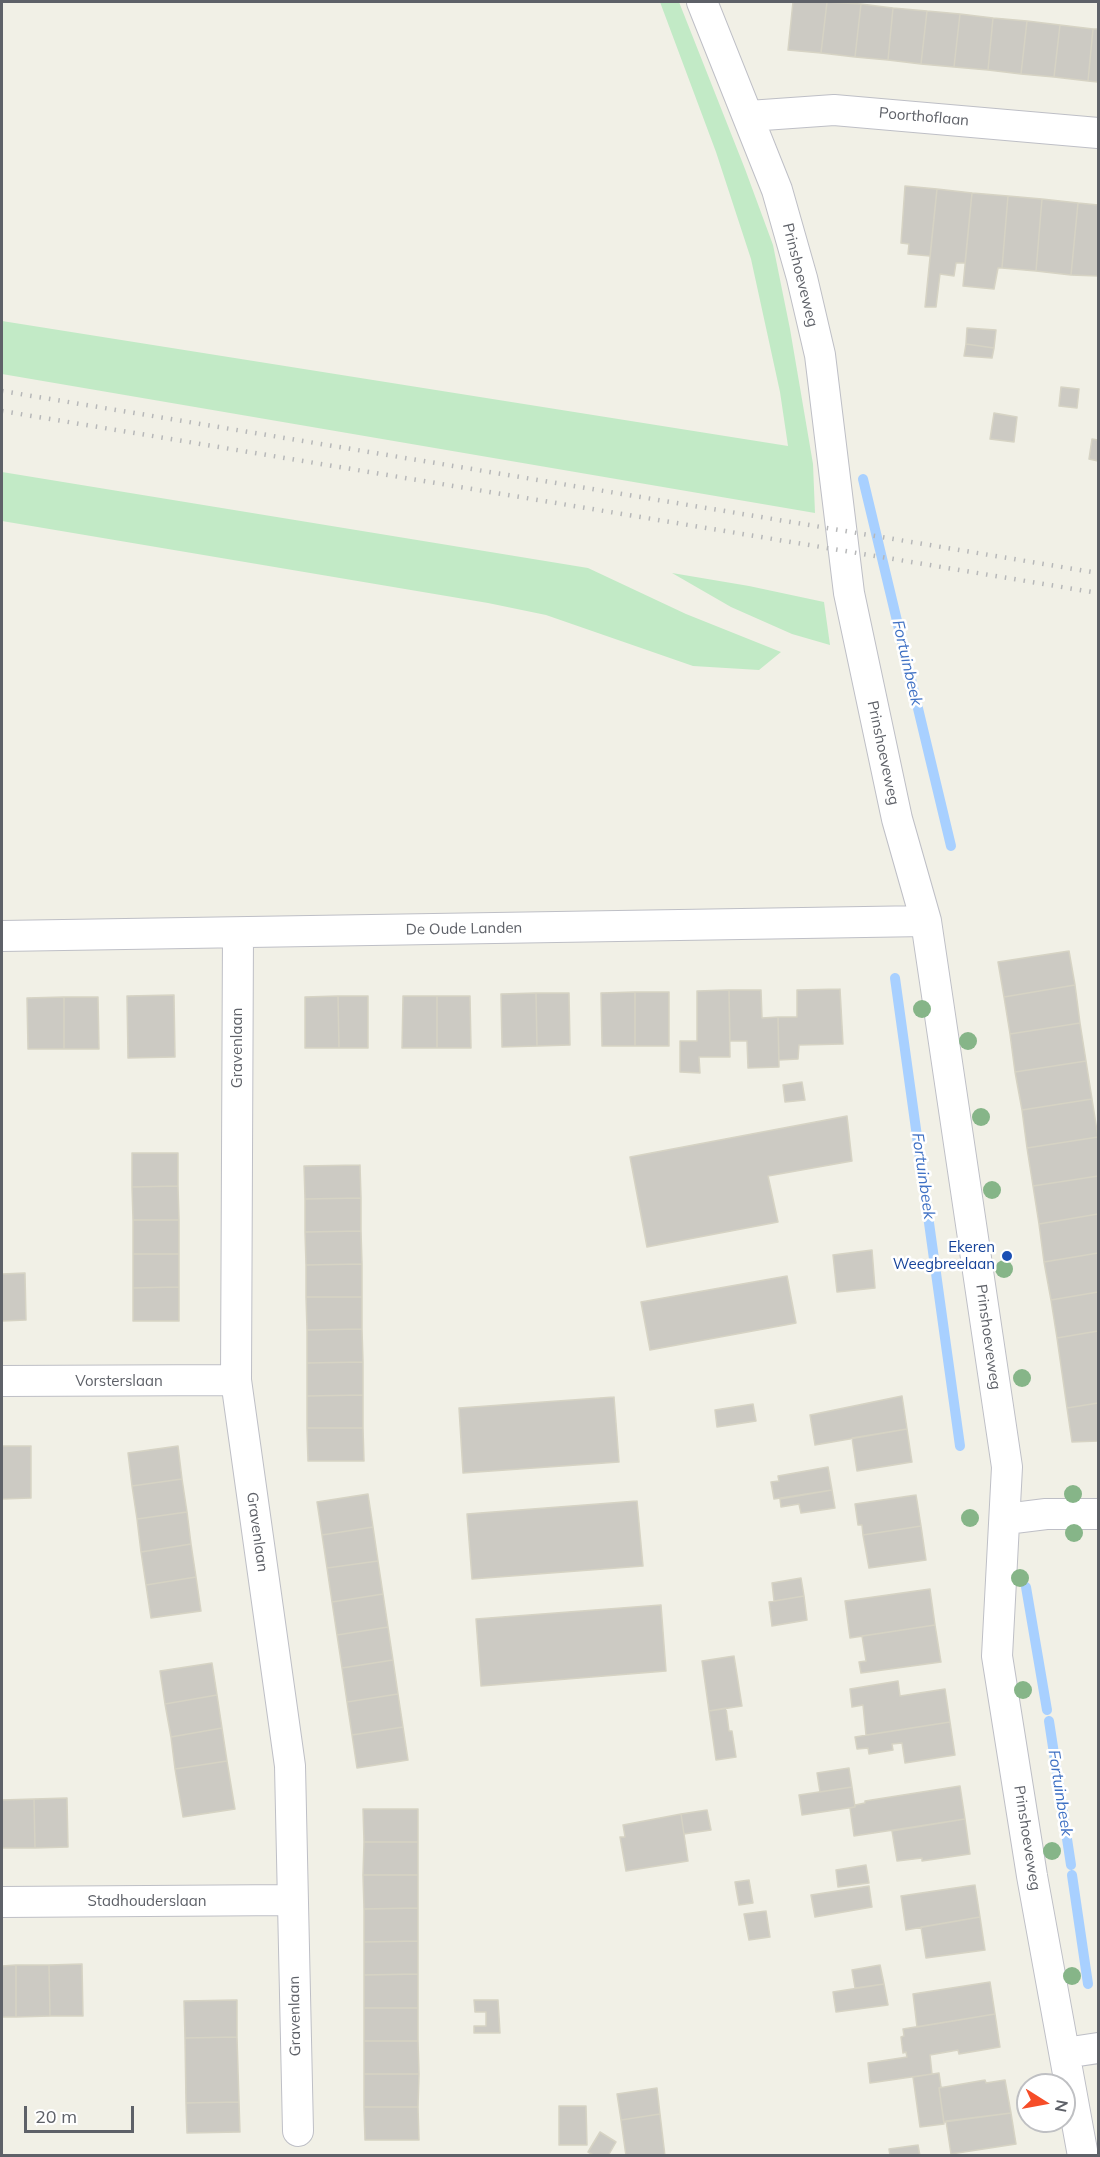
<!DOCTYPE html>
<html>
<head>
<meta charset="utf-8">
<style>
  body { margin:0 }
  #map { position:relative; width:1100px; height:2157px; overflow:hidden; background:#f1f0e6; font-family:Mulish,sans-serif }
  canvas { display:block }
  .frame { position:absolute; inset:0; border:3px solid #5e6168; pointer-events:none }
  .north { position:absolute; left:1016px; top:2073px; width:60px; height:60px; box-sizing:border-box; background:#fff; border:2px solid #bfc0c3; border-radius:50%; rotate:101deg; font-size:16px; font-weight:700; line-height:24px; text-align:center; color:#5e6168 }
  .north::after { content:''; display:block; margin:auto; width:21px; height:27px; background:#f64d28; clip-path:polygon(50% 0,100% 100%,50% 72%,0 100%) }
  .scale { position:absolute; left:24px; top:2106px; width:110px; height:27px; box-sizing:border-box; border:3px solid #5e6168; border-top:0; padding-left:8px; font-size:18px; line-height:21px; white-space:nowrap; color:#5e6168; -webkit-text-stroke:4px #fff; paint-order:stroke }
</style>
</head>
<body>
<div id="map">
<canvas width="1100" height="2157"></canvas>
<div class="frame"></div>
<div class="north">N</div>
<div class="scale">20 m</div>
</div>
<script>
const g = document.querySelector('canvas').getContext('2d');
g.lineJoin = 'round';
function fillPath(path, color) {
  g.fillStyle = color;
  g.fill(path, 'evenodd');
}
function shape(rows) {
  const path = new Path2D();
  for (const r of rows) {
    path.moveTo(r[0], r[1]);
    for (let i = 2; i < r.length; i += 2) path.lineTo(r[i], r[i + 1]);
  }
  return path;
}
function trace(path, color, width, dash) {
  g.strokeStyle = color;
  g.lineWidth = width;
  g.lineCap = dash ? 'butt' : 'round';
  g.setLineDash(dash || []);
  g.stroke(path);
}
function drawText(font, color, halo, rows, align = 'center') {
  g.font = font + ' Mulish,sans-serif';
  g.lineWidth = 5;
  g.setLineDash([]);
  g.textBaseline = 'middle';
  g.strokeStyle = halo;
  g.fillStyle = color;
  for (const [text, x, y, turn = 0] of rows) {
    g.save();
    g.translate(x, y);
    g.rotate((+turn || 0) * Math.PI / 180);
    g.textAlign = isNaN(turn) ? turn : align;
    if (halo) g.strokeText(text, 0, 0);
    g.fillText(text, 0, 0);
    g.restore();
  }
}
fillPath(shape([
  [660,2,679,2,745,169,773,245,790,329,813,464,815,513,2,374,2,321,788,446,780,392,751,259,716,152],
  [2,472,588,568,686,614,781,652,759,670,693,666,546,615,488,603,2,521],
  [672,573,749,586,824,602,830,645,792,634,731,607]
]), '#c2eac6');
trace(shape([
  [863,479,951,846],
  [895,978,960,1446],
  [1026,1587,1047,1710],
  [1049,1721,1071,1865],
  [1072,1875,1088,1984]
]), '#a8d0ff', 10);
const building = shape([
  [793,2,827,2,821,53,788,50,793,2],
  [827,2,861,4,855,57,821,53,827,2],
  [861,4,893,8,888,60,855,57,861,4],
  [893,8,927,11,921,64,888,60,893,8],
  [927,11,960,14,954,67,921,64,927,11],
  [960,14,993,18,988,70,954,67,960,14],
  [993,18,1027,21,1021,74,988,70,993,18],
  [1027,21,1060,25,1054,77,1021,74,1027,21],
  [1060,25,1093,29,1088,81,1054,77,1060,25],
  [1093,29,1098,29,1098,82,1088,81,1093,29],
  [905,186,937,189,930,256,908,254,909,244,901,243,905,186],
  [937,189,972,193,965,263,956,263,954,276,940,274,936,307,925,307,937,189],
  [972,193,1008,196,1002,268,998,268,994,289,963,286,972,193],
  [1008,196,1042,199,1036,271,1002,268,1008,196],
  [1042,199,1078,203,1071,275,1036,271,1042,199],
  [1078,203,1098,205,1098,276,1071,275,1078,203],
  [967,328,996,330,994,348,966,344,967,328],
  [966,344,994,348,992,358,964,356,966,344],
  [1061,387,1079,389,1077,408,1059,406,1061,387],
  [994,413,1017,417,1014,442,990,439,994,413],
  [1092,439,1098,440,1098,461,1089,459,1092,439],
  [1069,951,1075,985,1004,997,998,962,1069,951],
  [1075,985,1080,1023,1010,1034,1004,997,1075,985],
  [840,989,843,1044,799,1045,798,1059,779,1060,778,1017,797,1017,797,990,840,989],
  [729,990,761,990,762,1018,778,1017,779,1067,748,1068,747,1041,730,1041,729,990],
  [729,990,730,1057,699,1057,700,1073,680,1072,680,1041,697,1041,697,991,729,990],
  [635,992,635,1046,602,1046,601,993,635,992],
  [635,992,669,992,669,1046,635,1046,635,992],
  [536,993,569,993,570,1045,537,1046,536,993],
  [536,993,537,1046,502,1047,501,994,536,993],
  [174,995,175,1057,128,1058,127,996,174,995],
  [338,996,368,996,368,1048,339,1048,338,996],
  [338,996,339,1048,305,1048,305,997,338,996],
  [403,996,437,996,437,1048,402,1048,403,996],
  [437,996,470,996,471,1048,437,1048,437,996],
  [64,997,98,997,99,1049,64,1049,64,997],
  [64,997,64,1049,28,1049,27,998,64,997],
  [1080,1023,1086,1061,1015,1072,1010,1034,1080,1023],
  [1086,1061,1092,1099,1022,1110,1015,1072,1086,1061],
  [802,1082,805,1100,785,1102,783,1085,802,1082],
  [1092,1099,1098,1137,1027,1148,1022,1110,1092,1099],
  [847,1116,852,1161,768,1176,778,1222,647,1247,630,1157,847,1116],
  [1098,1137,1098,1176,1033,1186,1027,1148,1098,1137],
  [132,1153,178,1153,178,1186,132,1187,132,1153],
  [360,1165,361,1198,305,1199,304,1166,360,1165],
  [1098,1176,1098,1214,1039,1224,1033,1186,1098,1176],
  [178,1186,179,1220,133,1220,132,1187,178,1186],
  [361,1198,361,1231,305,1232,305,1199,361,1198],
  [1098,1214,1098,1253,1044,1262,1039,1224,1098,1214],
  [133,1220,179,1220,179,1254,133,1254,133,1220],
  [361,1231,362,1264,306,1265,305,1232,361,1231],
  [872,1250,875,1288,837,1292,833,1255,872,1250],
  [1098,1253,1098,1292,1051,1300,1044,1262,1098,1253],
  [133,1254,179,1254,179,1287,133,1288,133,1254],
  [362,1264,362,1297,306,1297,306,1265,362,1264],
  [25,1273,26,1320,2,1321,2,1274,25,1273],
  [787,1276,796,1323,650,1350,641,1302,787,1276],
  [179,1287,179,1321,133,1321,133,1288,179,1287],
  [1098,1292,1098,1331,1057,1338,1051,1300,1098,1292],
  [306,1297,362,1297,362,1329,307,1330,306,1297],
  [362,1329,363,1362,307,1363,307,1330,362,1329],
  [1098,1331,1098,1403,1067,1408,1057,1338,1098,1331],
  [363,1362,363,1395,307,1396,307,1363,363,1362],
  [363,1395,363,1428,307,1428,307,1396,363,1395],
  [902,1396,907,1429,815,1445,810,1415,902,1396],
  [614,1397,619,1462,463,1473,459,1408,614,1397],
  [1098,1403,1098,1441,1072,1442,1067,1408,1098,1403],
  [753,1404,756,1421,717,1427,715,1410,753,1404],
  [307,1428,363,1428,364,1461,308,1461,307,1428],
  [907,1429,912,1462,857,1471,852,1438,907,1429],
  [2,1446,31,1446,31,1498,2,1499,2,1446],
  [178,1446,182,1479,132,1486,128,1453,178,1446],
  [828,1467,832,1490,774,1499,771,1482,779,1481,778,1476,828,1467],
  [182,1479,187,1512,137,1519,132,1486,182,1479],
  [832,1490,835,1508,801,1513,799,1504,781,1507,780,1499,832,1490],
  [368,1494,373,1527,322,1535,317,1502,368,1494],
  [916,1495,921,1526,863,1535,862,1525,858,1525,855,1504,916,1495],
  [637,1501,643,1566,472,1579,467,1514,637,1501],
  [187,1512,191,1544,141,1552,137,1519,187,1512],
  [921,1526,926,1560,869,1568,863,1535,921,1526],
  [373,1527,378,1561,327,1568,322,1535,373,1527],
  [191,1544,196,1577,146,1585,141,1552,191,1544],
  [378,1561,383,1594,332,1602,327,1568,378,1561],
  [196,1577,201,1611,151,1618,146,1585,196,1577],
  [801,1578,804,1596,774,1601,772,1583,801,1578],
  [930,1589,935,1625,850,1638,845,1601,930,1589],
  [383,1594,388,1627,337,1635,332,1602,383,1594],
  [804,1596,807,1620,772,1626,769,1602,804,1596],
  [661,1605,666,1671,481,1686,476,1619,661,1605],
  [935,1625,941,1662,861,1673,859,1662,866,1661,862,1636,935,1625],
  [388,1627,393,1660,342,1668,337,1635,388,1627],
  [734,1656,742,1706,709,1711,702,1661,734,1656],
  [393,1660,398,1694,347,1702,342,1668,393,1660],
  [212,1663,217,1695,165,1704,160,1671,212,1663],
  [898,1681,900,1696,945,1689,950,1722,866,1735,863,1705,852,1707,850,1689,898,1681],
  [398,1694,403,1727,352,1735,347,1702,398,1694],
  [217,1695,222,1728,171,1737,165,1704,217,1695],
  [726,1708,729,1731,732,1731,736,1757,716,1760,709,1711,726,1708],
  [950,1722,955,1755,905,1763,902,1743,892,1744,893,1750,869,1754,868,1748,857,1749,855,1737,950,1722],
  [403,1727,408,1760,357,1768,352,1735,403,1727],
  [222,1728,227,1761,175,1769,171,1737,222,1728],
  [227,1761,235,1809,183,1817,175,1769,227,1761],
  [849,1768,852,1787,820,1792,817,1773,849,1768],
  [960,1786,965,1819,854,1836,850,1808,855,1807,855,1805,865,1803,865,1801,960,1786],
  [852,1787,855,1807,802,1815,799,1795,852,1787],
  [67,1798,68,1847,35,1848,34,1799,67,1798],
  [34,1799,35,1848,2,1848,2,1800,34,1799],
  [363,1809,418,1809,418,1842,364,1842,363,1809],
  [707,1810,711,1830,684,1834,681,1814,707,1810],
  [681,1814,688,1861,626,1871,620,1837,625,1837,623,1825,681,1814],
  [965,1819,970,1854,922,1861,922,1858,897,1861,892,1831,965,1819],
  [364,1842,418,1842,418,1875,363,1875,364,1842],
  [866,1865,869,1883,838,1887,836,1870,866,1865],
  [363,1875,418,1875,418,1908,364,1909,363,1875],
  [749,1880,753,1903,739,1905,735,1882,749,1880],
  [975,1885,980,1917,906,1930,901,1896,975,1885],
  [869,1886,872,1907,815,1917,811,1895,869,1886],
  [418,1908,418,1941,364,1942,364,1909,418,1908],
  [766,1911,770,1937,749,1940,744,1914,766,1911],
  [980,1917,985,1950,926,1958,921,1927,980,1917],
  [418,1941,418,1974,364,1975,364,1942,418,1941],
  [82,1964,83,2016,50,2016,49,1965,82,1964],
  [16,1965,49,1965,50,2016,16,2017,16,1965],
  [16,1965,16,2017,2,2017,2,1966,16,1965],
  [880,1965,884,1984,855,1988,852,1970,880,1965],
  [418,1974,418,2008,364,2008,364,1975,418,1974],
  [990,1982,995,2014,917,2027,913,1994,990,1982],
  [884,1984,888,2005,836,2012,833,1992,884,1984],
  [237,2000,237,2037,185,2038,184,2001,237,2000],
  [474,2000,498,2000,500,2033,474,2033,474,2026,486,2026,486,2012,475,2012,474,2000],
  [364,2008,418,2008,418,2041,364,2041,364,2008],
  [995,2014,1000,2047,959,2054,958,2050,930,2055,932,2074,870,2083,868,2063,907,2057,906,2052,903,2053,901,2037,904,2036,903,2029,995,2014],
  [237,2037,239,2102,186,2103,185,2038,237,2037],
  [364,2041,418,2041,419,2074,364,2074,364,2041],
  [939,2073,941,2087,939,2088,944,2124,920,2127,913,2077,939,2073],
  [364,2074,419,2074,418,2107,364,2107,364,2074],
  [985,2080,986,2083,1005,2080,1011,2113,944,2122,939,2088,985,2080],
  [657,2088,660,2114,621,2120,617,2094,657,2088],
  [239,2102,240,2132,187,2133,186,2103,239,2102],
  [559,2106,586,2106,587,2145,559,2145,559,2106],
  [364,2107,418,2107,419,2140,365,2140,364,2107],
  [1011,2113,1016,2144,951,2154,946,2121,1011,2113],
  [660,2114,665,2156,626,2156,621,2120,660,2114],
  [600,2132,616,2142,608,2156,595,2156,588,2152,600,2132],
  [918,2145,920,2156,890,2156,889,2149,918,2145]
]);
fillPath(building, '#cccac3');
trace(building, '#d6d3c4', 1.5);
const minor = shape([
  [702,2,777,190,802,278,820,355,849,593,897,819,926,921,1007,1467,997,1656,1032,1876,1083,2156],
  [749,116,834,110,1098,133],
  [238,933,236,1380,290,1766,298,2131],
  [2,936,926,921],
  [2,1381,236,1380],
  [1006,1519,1046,1514,1098,1514],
  [2,1902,292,1900],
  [1065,2053,1098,2048]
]);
trace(minor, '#bebfc6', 32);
trace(minor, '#fff', 30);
trace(shape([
  [2,391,1098,573],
  [2,411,1098,593]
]), '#b7b8b9', 4.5, [1.5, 8]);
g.fillStyle = '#86b588';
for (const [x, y] of [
  [922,1009],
  [968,1041],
  [981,1117],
  [992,1190],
  [1004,1269],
  [1022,1378],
  [1073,1494],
  [970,1518],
  [1074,1533],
  [1020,1578],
  [1023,1690],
  [1052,1851],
  [1072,1976]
]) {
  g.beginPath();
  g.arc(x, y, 9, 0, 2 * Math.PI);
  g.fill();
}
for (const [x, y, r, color] of [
  [1007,1256,6,"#1a4fb4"]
]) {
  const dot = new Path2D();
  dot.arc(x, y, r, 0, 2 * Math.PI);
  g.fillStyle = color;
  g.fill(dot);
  trace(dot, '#fff', 2);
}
drawText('15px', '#5e6168', '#fff', [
  ["Poorthoflaan",924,117,5],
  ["Prinshoeveweg",800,275,76],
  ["Prinshoeveweg",883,753,78],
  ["De Oude Landen",464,929,-1],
  ["Gravenlaan",237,1048,-90],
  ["Prinshoeveweg",988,1337,82],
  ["Vorsterslaan",119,1381],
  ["Gravenlaan",257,1532,82],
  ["Prinshoeveweg",1027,1838,81],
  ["Stadhouderslaan",147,1901],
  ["Gravenlaan",295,2016,-91]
]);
drawText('15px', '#164399', '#fff', [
  ["Ekeren",995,1247],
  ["Weegbreelaan",995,1264]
], 'right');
drawText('italic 16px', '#3f71c4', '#fff', [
  ["Fortuinbeek",907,663,77],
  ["Fortuinbeek",923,1176,82],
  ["Fortuinbeek",1060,1793,81]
]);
</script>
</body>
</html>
